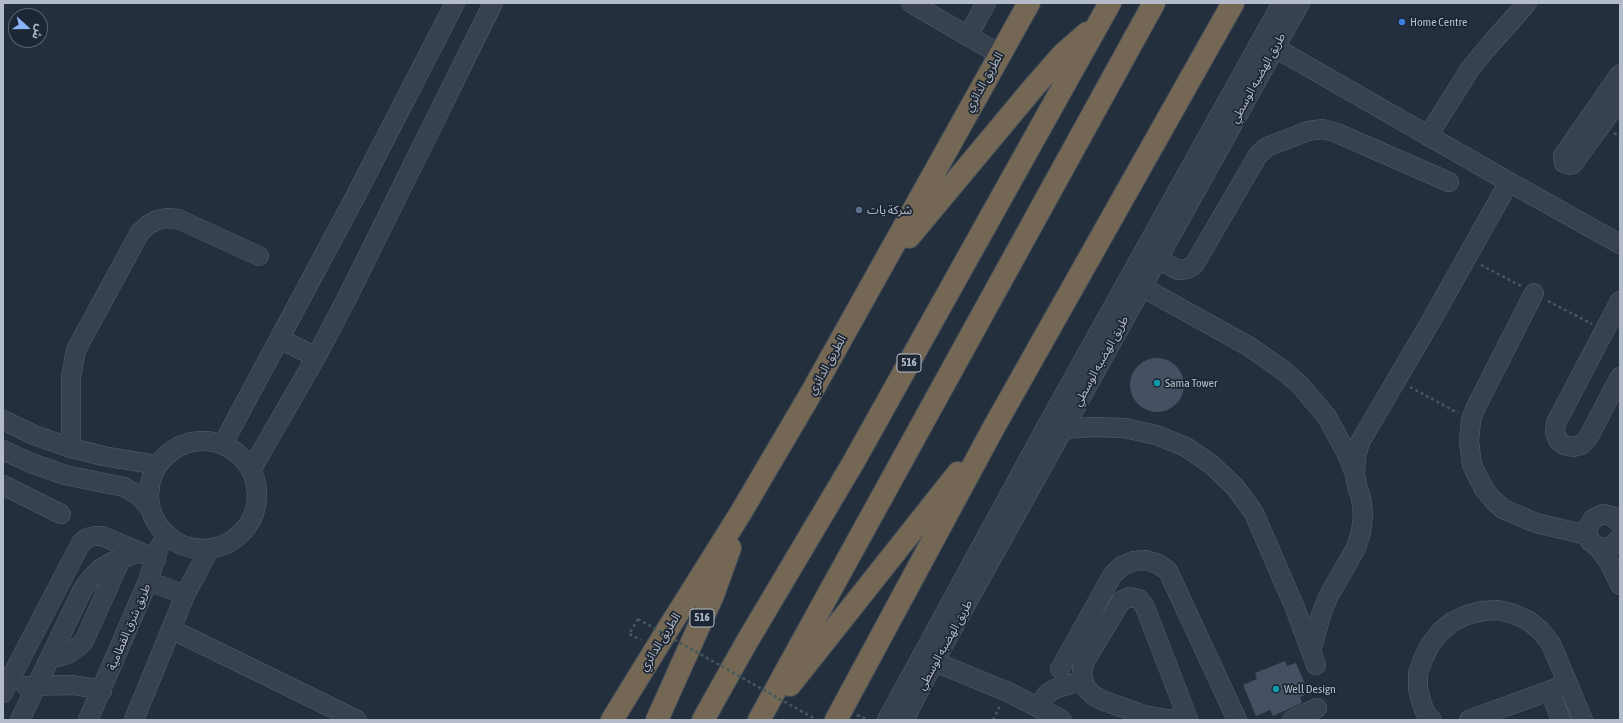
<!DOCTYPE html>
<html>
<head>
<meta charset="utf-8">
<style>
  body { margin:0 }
  #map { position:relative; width:1623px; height:723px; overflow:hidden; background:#242f3e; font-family:"Asap Condensed","Noto Sans Arabic",sans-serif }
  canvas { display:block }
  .frame { position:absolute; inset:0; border:4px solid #b4bcc9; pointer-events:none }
  .north { position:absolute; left:8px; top:8px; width:40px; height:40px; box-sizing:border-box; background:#1d2633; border:1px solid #59626f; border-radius:50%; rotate:111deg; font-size:11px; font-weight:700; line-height:16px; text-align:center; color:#b4bcc9 }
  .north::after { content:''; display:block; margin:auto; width:14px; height:18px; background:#8ab4f8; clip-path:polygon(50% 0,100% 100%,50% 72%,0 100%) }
</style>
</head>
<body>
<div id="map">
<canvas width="1623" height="723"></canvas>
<div class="frame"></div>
<div class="north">ش</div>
</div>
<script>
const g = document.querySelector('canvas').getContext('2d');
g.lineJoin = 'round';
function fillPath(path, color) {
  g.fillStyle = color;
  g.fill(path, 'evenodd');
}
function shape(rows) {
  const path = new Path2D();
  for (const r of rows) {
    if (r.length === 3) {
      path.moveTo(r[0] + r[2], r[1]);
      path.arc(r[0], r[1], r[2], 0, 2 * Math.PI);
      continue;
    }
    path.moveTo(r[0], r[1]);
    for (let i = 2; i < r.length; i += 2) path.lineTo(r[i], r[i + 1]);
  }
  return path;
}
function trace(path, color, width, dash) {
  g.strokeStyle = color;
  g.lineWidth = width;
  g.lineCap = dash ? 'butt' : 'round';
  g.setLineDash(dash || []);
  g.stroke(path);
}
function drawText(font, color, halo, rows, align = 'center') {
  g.font = font + ' "Asap Condensed","Noto Sans Arabic",sans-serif';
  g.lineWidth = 3.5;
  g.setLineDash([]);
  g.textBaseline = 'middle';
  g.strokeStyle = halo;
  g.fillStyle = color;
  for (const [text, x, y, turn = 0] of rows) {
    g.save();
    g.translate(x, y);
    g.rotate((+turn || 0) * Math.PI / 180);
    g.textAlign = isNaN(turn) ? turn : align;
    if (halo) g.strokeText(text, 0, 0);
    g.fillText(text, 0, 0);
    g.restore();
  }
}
fillPath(shape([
  [1157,385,27],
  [1285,661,1287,666,1296,663,1309,693,1300,697,1302,703,1273,716,1270,710,1256,716,1243,685,1257,679,1255,673]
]), '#455162');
const minor = shape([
  [911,3,999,54],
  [968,36,986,3],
  [1265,42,1509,182,1620,244],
  [1620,74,1563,156,1564,163,1570,165,1573,164,1620,99],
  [1428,136,1470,69,1488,47,1527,3],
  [1158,259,1178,270,1187,269,1194,265,1258,155,1267,147,1308,131,1323,129,1337,133,1449,182],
  [1142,287,1250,347,1284,371,1300,385,1327,417,1347,454,1354,472],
  [1534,293,1475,409,1471,420,1469,441,1472,465,1484,489,1493,500,1503,509,1536,523,1587,535],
  [1620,301,1556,423,1555,432,1558,440,1564,445,1573,447,1581,445,1588,438,1620,377],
  [280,339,316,357],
  [3,420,34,435,71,448,103,456,157,465],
  [1064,429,1093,427,1125,428,1156,435,1186,447,1212,465,1235,487,1254,513,1295,608,1316,665],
  [203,495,54],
  [223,444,353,201,455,3],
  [71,448,71,377,76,350,140,232,148,225,157,220,167,218,178,219,259,256],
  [3,450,31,463,65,475,124,487,139,496,150,508],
  [251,470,316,357,347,298,493,3],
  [3,485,61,514],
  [1620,524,1614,517,1603,514,1593,519,1587,529,1590,541,1599,548,1611,547,1620,538],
  [1599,548,1610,564,1620,585],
  [148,581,185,595],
  [1130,597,1139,599,1145,607,1188,719,1166,719,1144,715,1104,701,1094,696,1087,689,1083,680,1082,670,1085,661,1121,601,1130,597],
  [171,629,357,720],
  [1311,652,1321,615,1328,597,1356,548,1361,532,1363,515,1361,498,1357,486,1355,473,1356,457,1360,442,1431,321,1509,182],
  [923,657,1008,692,1062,720],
  [49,659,68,654,79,646,84,641,121,559],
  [1060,669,1113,574,1122,566,1134,561,1146,560,1158,564,1168,571,1237,720],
  [1568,684,1583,720],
  [26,686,73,685,91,688,102,691],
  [1550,691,1561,720],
  [3,693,81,543,87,538,94,536,102,536,156,559],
  [1038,707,1047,694,1055,689,1083,680],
  [20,720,82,591,90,579,100,569,112,562,140,552],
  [88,720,148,581,159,547],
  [134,720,185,595,209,550],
  [887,720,1049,422,1282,3],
  [904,720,934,662,1300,3],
  [1292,720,1317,708],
  [1432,720,1426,714,1422,704,1418,689,1418,673,1423,659,1430,645,1440,632,1452,622,1467,615,1482,611,1498,610,1514,614,1529,621,1541,631,1551,644,1568,684,1469,720]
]);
const highway = shape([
  [909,237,1034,87,1064,53,1087,33],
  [790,685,958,473],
  [612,720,668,629,740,514,810,395,1029,3],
  [657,720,713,595,730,548],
  [703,720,745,645,853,463,1110,3],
  [759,720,1154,3],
  [836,720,994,427,1233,3]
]);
trace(minor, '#565f6c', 20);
trace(highway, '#434c59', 24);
trace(shape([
  [1614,133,1620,137],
  [1481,265,1521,286],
  [1548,301,1592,324],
  [1410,387,1458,413],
  [638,619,629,634,641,640],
  [857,715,868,720],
  [993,720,1000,706]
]), '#44595c', 2.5, [3, 3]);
trace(minor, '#38414e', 19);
trace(highway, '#746855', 22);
trace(shape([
  [638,619,817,720]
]), '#44595c', 2.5, [3, 3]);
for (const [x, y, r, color] of [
  [1402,22,4,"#3f7fe0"],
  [859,210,4,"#5c6f8a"],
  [1157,383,4,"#0f9aa8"],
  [1276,689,4,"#0f9aa8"]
]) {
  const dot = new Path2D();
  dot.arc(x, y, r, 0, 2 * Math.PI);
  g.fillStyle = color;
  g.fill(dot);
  trace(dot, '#1d2633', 1.5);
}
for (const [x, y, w] of [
  [909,363,24],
  [702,618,24]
]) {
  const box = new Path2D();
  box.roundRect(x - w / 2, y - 9, w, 18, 3);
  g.fillStyle = '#1d2633';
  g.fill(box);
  trace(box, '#b4bcc9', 1);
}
drawText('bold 11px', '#b4bcc9', null, [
  ["516",909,363],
  ["516",702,618]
]);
drawText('12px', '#b4bcc9', '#1d2633', [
  ["Home Centre",1410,22],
  ["شركة يات",867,210],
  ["Sama Tower",1165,383],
  ["Well Design",1284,689]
], 'left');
drawText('12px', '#b4bcc9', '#1d2633', [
  ["طريق الهضبه الوسطي",1258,78,-61],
  ["الطريق الدائري",984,82,-61],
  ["طريق الهضبه الوسطي",1101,361,-61],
  ["الطريق الدائري",827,365,-61],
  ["طريق شرق القطامية",129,627,-67],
  ["الطريق الدائري",660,642,-58],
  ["طريق الهضبه الوسطي",945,645,-61]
]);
</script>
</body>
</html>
